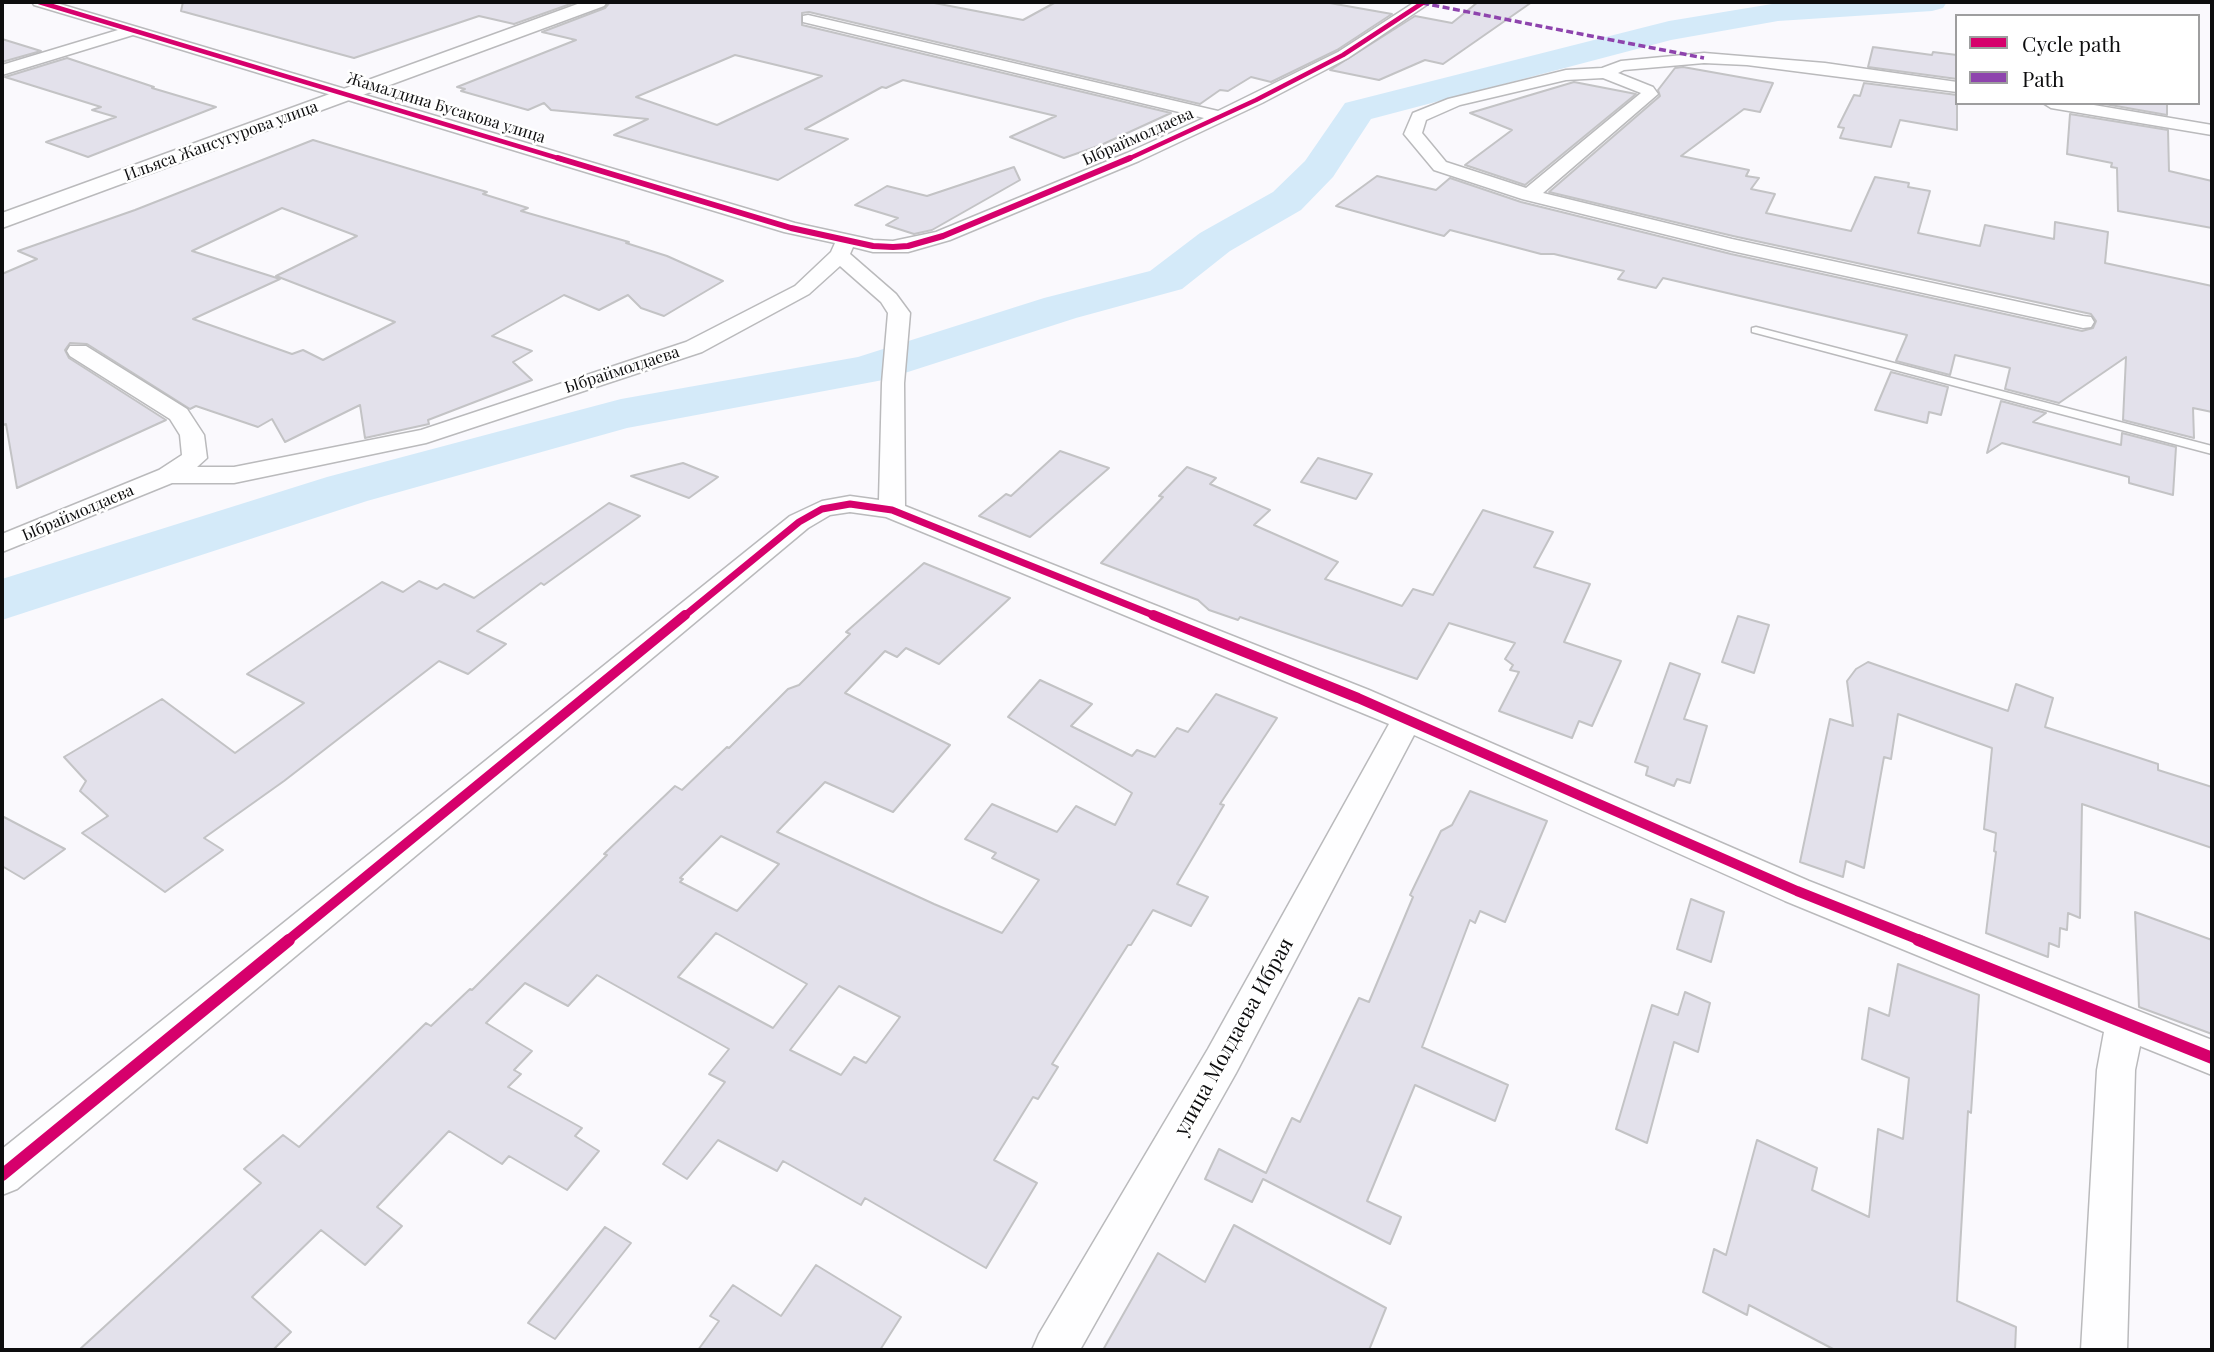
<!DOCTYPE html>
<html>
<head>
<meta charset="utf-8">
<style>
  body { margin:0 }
  #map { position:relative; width:2214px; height:1352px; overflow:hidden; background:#faf9fd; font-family:"Playfair Display",serif }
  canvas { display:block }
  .frame { position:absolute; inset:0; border:4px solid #0d0d0e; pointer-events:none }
  .legend { position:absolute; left:1955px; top:14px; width:245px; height:91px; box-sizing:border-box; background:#fff; border:2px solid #9e9e9f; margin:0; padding:9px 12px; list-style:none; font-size:21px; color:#0d0d0e }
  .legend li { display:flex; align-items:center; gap:14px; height:35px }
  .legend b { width:35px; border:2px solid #9e9e9f }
</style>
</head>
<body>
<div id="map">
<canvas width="2214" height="1352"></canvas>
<div class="frame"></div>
<ul class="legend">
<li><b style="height:9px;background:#d6006c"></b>Cycle path</li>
<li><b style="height:9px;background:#8e44ad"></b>Path</li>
</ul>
</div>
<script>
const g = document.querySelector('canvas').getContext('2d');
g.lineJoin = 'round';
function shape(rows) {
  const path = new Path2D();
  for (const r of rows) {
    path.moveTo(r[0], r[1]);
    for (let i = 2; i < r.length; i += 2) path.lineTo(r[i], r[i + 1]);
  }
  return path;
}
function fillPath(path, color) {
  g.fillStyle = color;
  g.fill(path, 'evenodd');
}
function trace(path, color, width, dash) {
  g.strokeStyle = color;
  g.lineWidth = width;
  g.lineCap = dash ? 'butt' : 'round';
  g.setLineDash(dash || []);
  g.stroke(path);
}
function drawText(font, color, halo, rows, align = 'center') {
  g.font = font + ' "Playfair Display",serif';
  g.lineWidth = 5;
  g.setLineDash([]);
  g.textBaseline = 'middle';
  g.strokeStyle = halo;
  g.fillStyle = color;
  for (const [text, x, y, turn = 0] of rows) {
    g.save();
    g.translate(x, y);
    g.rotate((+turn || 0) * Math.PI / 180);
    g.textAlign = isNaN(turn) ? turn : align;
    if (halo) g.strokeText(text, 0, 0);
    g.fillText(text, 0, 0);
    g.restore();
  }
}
fillPath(shape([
  [1947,2,1943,8,1932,11,1778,21,1671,40,1371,119,1333,177,1301,210,1230,251,1182,289,1076,318,883,380,627,428,367,501,2,620,2,579,327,477,621,399,858,357,1044,298,1150,271,1200,233,1273,192,1305,161,1345,103,1669,21,1778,3,1947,2]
]), '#d4eaf9');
const building = shape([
  [183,2,576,2,514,24,479,16,354,58,181,11,183,2],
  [610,2,929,2,1023,20,1056,2,1324,2,1392,14,1337,50,1271,82,1251,77,1228,91,1220,90,1200,104,809,12,802,13,802,25,1171,113,1101,145,1064,158,1010,137,1056,116,903,80,886,88,882,87,805,129,848,139,778,180,614,135,648,119,551,110,544,103,528,110,461,91,465,89,457,87,576,40,542,32,605,8,610,2],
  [735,55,822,76,717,125,636,97,735,55],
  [1478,2,1532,2,1443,64,1425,60,1379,80,1330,70,1415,16,1452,23,1478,2],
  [2,39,41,51,2,62,2,39],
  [1873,47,1932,55,1933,52,1957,55,1957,79,1868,67,1873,47],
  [67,58,154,87,152,88,216,107,88,157,46,142,116,117,92,110,101,107,5,77,67,58],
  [1683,67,1773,83,1760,112,1744,109,1681,156,1749,170,1746,176,1759,178,1751,189,1775,194,1766,213,1851,231,1875,177,1909,183,1908,187,1930,191,1918,233,1980,246,1985,225,2054,239,2055,222,2108,232,2105,263,2212,286,2212,412,2193,408,2194,438,2123,420,2126,357,2059,403,2005,389,2010,368,1955,355,1950,375,1896,361,1907,335,1663,278,1656,288,1618,279,1624,271,1554,254,1541,254,1450,230,1444,236,1336,206,1377,176,1436,190,1450,178,1521,202,1731,254,2082,331,2093,328,2096,321,2091,314,1733,236,1549,192,1660,96,1658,90,1675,68,1683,67],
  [1574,82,1636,94,1525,185,1465,165,1512,130,1470,113,1574,82],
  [1864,83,1957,95,1957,130,1900,120,1891,147,1840,138,1844,128,1838,127,1854,95,1860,96,1864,83],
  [2099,103,2167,103,2167,115,2099,103],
  [2070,114,2168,130,2169,171,2212,181,2212,228,2118,211,2117,168,2111,167,2112,163,2067,154,2070,114],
  [313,140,487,192,483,194,528,208,521,211,629,242,626,243,667,256,723,281,664,316,641,308,628,295,599,310,564,295,492,336,532,351,513,362,532,380,428,420,429,424,365,438,360,405,285,442,272,419,258,427,196,406,190,409,87,344,70,343,65,350,69,358,166,420,17,488,6,424,2,425,2,274,37,259,18,251,135,210,313,140],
  [282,208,357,236,276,276,395,322,323,360,303,350,292,354,193,319,280,279,192,251,282,208],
  [1014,167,1020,180,932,230,914,234,886,225,898,218,855,205,887,186,927,196,1014,167],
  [1891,372,1948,387,1941,415,1929,412,1927,423,1875,410,1891,372],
  [2001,401,2046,413,2033,422,2121,445,2122,433,2176,447,2173,495,2129,483,2129,477,2002,443,1987,453,2001,401],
  [1060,451,1109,468,1030,537,979,516,1006,494,1011,496,1060,451],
  [1318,458,1372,474,1356,499,1301,482,1318,458],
  [683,463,718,477,689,498,631,476,683,463],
  [1187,467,1216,478,1210,484,1270,510,1254,525,1338,562,1325,579,1402,606,1413,589,1433,595,1483,510,1553,532,1534,567,1590,584,1564,642,1621,661,1592,726,1579,721,1572,738,1499,711,1519,672,1510,670,1513,665,1505,659,1515,643,1449,623,1417,679,1240,617,1238,620,1209,610,1198,600,1101,563,1163,497,1159,496,1187,467],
  [609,503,640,516,544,585,541,583,477,631,506,644,468,674,439,661,284,781,204,838,223,850,165,892,82,833,108,816,80,791,86,781,64,757,162,699,235,753,304,703,247,674,382,582,403,592,419,581,437,589,444,584,474,598,609,503],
  [924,563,1010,598,939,664,906,648,897,657,885,651,845,693,950,745,893,812,825,782,777,832,934,904,1002,933,1039,880,992,858,996,853,965,839,992,804,1057,832,1076,806,1115,825,1132,793,1008,717,1040,680,1092,704,1071,726,1132,756,1137,750,1155,757,1177,728,1188,732,1216,694,1277,718,1220,804,1224,805,1177,884,1208,897,1191,926,1153,910,1131,945,1128,945,1052,1064,1058,1067,1038,1099,1033,1097,994,1160,1037,1183,986,1268,865,1198,861,1205,783,1161,777,1171,718,1140,687,1179,663,1164,725,1082,709,1074,729,1049,597,975,568,1006,525,983,486,1023,532,1051,514,1070,521,1074,508,1087,582,1128,575,1136,599,1151,567,1190,509,1156,502,1164,449,1131,377,1207,402,1226,365,1265,321,1230,252,1297,291,1332,273,1350,79,1350,261,1183,244,1169,283,1135,299,1147,426,1023,431,1026,470,989,472,990,607,855,604,854,675,786,682,790,727,747,729,748,788,689,799,685,850,634,846,632,924,563],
  [721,836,779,864,737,911,680,882,683,879,680,878,721,836],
  [716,933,807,984,773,1028,678,977,716,933],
  [839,986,900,1017,866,1063,854,1057,841,1075,790,1050,839,986],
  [1738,616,1769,625,1754,673,1722,662,1738,616],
  [1868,662,2008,711,2016,684,2053,698,2045,727,2158,764,2158,770,2212,787,2212,848,2082,804,2080,918,2068,913,2067,930,2060,928,2059,947,2049,943,2048,957,1986,933,1996,852,1994,851,1996,833,1984,829,1992,748,1898,714,1891,759,1884,757,1864,868,1846,861,1843,877,1800,862,1830,719,1853,726,1847,681,1856,669,1868,662],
  [1670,663,1700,674,1684,719,1707,726,1690,783,1677,779,1674,786,1646,775,1648,767,1635,762,1670,663],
  [1470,791,1547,821,1505,922,1480,911,1475,923,1470,920,1422,1047,1508,1085,1495,1121,1415,1085,1367,1201,1401,1217,1390,1244,1263,1179,1252,1202,1205,1179,1219,1149,1266,1173,1292,1118,1300,1122,1359,998,1369,1002,1413,897,1410,895,1441,831,1452,825,1470,791],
  [2,816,65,849,24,879,2,866,2,816],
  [1691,899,1724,912,1711,962,1677,949,1691,899],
  [2135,912,2212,940,2212,1034,2139,1007,2135,912],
  [1898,964,1979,995,1971,1113,1968,1111,1957,1301,2016,1327,2015,1350,1835,1350,1749,1305,1747,1315,1703,1292,1714,1249,1726,1255,1757,1140,1817,1168,1812,1190,1869,1217,1878,1129,1903,1139,1909,1078,1862,1059,1869,1008,1889,1016,1898,964],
  [1685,992,1710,1003,1698,1052,1674,1042,1647,1143,1616,1129,1652,1005,1678,1015,1685,992],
  [1234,1225,1386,1308,1369,1350,1103,1350,1158,1253,1205,1282,1234,1225],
  [605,1227,631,1243,555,1339,528,1323,605,1227],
  [816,1265,901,1317,880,1350,698,1350,719,1321,710,1316,733,1285,781,1316,816,1265]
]);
fillPath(building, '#e3e1eb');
trace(building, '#c3c3c5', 2);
const service = shape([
  [1756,327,2212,446,2212,454,1752,332,1752,328,1756,327]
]);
const minor = shape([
  [32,2,53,2,795,223,873,240,893,241,936,232,1127,153,1204,118,803,22,803,16,808,15,1218,111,1338,52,1415,2,1431,2,1348,58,1262,103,1139,161,950,240,908,252,873,252,853,247,850,254,896,294,910,313,904,383,905,506,1369,690,1809,881,2212,1040,2212,1075,2140,1046,2135,1070,2127,1350,2081,1350,2097,1070,2104,1032,1785,901,1414,735,1236,1073,1080,1350,1032,1350,1039,1334,1208,1049,1389,724,886,517,850,512,830,515,808,528,17,1189,2,1195,2,1149,790,516,822,501,850,496,879,500,882,383,888,313,881,302,840,266,809,294,702,352,426,443,234,483,172,483,2,552,2,534,159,470,182,455,180,435,170,419,70,356,67,351,70,346,86,346,187,409,204,435,207,458,197,467,234,467,421,430,686,342,795,286,831,252,835,243,784,232,133,35,2,75,2,65,118,30,34,5,32,2],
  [1704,53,1825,63,1957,82,1957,92,1747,65,1704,63,1624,70,1618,73,1653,87,1658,94,1543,193,1732,239,2083,316,2091,317,2094,322,2091,327,2083,328,1732,251,1522,199,1434,170,1404,134,1413,113,1448,99,1566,70,1602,68,1621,61,1704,53],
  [1603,78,1641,93,1526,188,1446,162,1422,133,1426,120,1460,105,1566,80,1603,78],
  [2043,103,2082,103,2212,125,2212,135,2051,108,2043,103]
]);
const tertiary = shape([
  [583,2,607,2,604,6,2,228,2,213,583,2]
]);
trace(service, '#bababc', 3);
trace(minor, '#bababc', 3);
trace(tertiary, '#bababc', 3);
fillPath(service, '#fefeff');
fillPath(minor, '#fefeff');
fillPath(tertiary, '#fefeff');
trace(shape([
  [1422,3,1704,58]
]), '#8e44ad', 3.5, [7, 3.5]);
trace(shape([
  [39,2,564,160],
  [1126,160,1256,100,1343,55,1424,2]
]), '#d6006c', 4.5);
trace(shape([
  [558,158,791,228,873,246,893,247,908,246,943,236,1130,158]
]), '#d6006c', 6);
trace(shape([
  [683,617,799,522,822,509,850,504,892,510,1158,617]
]), '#d6006c', 7);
trace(shape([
  [1153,615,1358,698,1797,891,1922,941],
  [287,941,685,615]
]), '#d6006c', 10);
trace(shape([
  [1918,940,2212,1058],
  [2,1175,289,940]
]), '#d6006c', 12);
drawText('16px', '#0d0d0e', '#fff', [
  ["Жамалдина Бусакова улица",446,108,17],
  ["Ыбраймолдаева",1138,137,-24],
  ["Ильяса Жансугурова улица",221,141,-20],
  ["Ыбраймолдаева",622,370,-18],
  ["Ыбраймолдаева",78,513,-23]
]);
drawText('21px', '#0d0d0e', '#fff', [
  ["улица Молдаева Ибрая",1234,1037,-61]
]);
</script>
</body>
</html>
